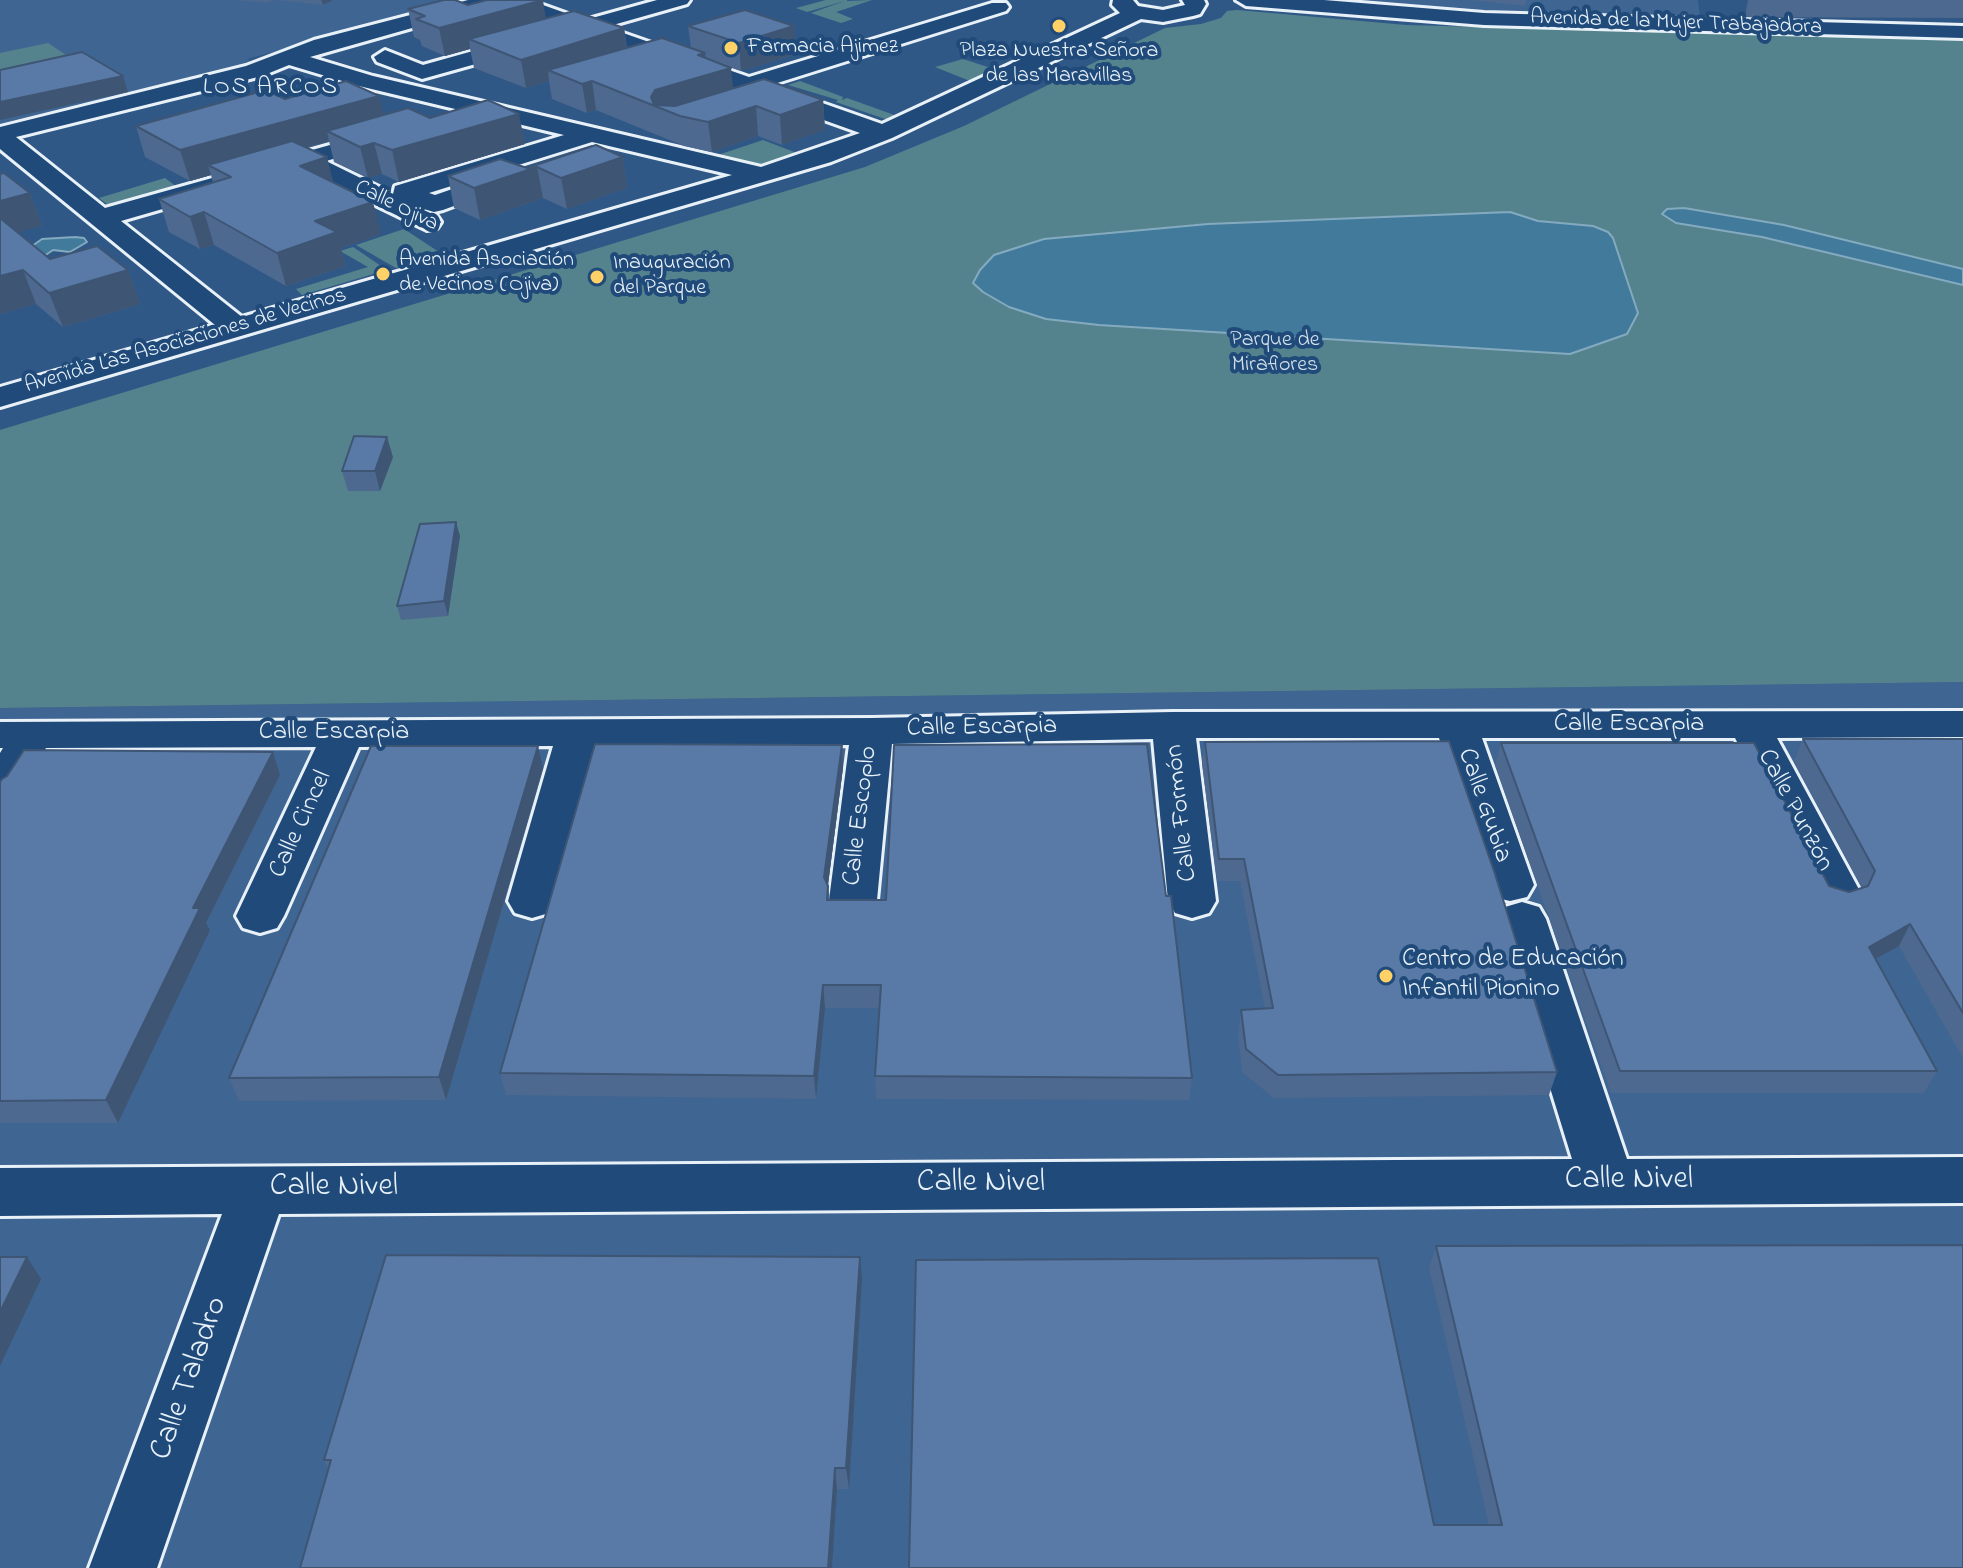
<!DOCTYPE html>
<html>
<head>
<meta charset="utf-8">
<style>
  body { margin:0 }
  canvas { display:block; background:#305887 }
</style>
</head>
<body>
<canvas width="1963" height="1568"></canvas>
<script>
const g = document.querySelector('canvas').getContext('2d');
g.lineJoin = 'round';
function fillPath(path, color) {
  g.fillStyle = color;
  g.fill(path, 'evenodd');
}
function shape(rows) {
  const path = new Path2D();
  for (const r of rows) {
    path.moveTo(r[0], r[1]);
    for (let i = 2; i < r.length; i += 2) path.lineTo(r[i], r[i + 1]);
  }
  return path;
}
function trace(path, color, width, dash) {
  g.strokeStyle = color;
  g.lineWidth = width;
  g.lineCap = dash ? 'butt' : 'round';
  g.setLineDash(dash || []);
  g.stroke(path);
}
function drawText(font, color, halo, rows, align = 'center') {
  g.font = font + ' "Indie Flower",sans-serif';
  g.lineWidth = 8;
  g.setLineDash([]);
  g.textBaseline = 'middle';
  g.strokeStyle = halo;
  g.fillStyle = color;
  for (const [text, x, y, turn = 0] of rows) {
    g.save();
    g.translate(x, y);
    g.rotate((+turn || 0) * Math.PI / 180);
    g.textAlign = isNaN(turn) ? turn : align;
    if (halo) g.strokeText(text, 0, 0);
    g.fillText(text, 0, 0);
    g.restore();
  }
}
fillPath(shape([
  [0,0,468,0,247,59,255,64,0,126],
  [1319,0,1698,0,1700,17,1438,11],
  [1963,682,1963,1568,0,1568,0,708]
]), '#3f6592');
fillPath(shape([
  [826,0,847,0,847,1,872,0,836,12,853,19,841,23,811,13,845,1,807,12,796,8],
  [1237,10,1406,25,1963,40,1963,682,0,708,0,430,865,167,964,126,1165,28,1201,24,1221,18,1227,11],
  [48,43,66,55,0,70,0,53],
  [963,59,994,69,970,81,935,67],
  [800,81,843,97,842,100,847,98,897,116,888,120,836,102,838,100,788,85],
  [763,140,802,155,753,166,715,156],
  [165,178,177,187,111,207,99,198],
  [404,229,442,254,396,268,356,245],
  [353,247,387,270,302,295,296,289,368,267,340,251]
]), '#55838d');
const water = shape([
  [1684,208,1784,225,1963,269,1963,285,1762,237,1676,223,1662,214,1667,209,1684,208],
  [1510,212,1538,221,1593,226,1608,232,1613,238,1638,313,1627,334,1570,354,1099,325,1046,319,1009,307,983,292,973,283,980,270,994,255,1044,239,1208,224,1510,212],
  [75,237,84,238,87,242,70,252,53,250,34,263,0,260,25,251,42,239,75,237]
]);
fillPath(water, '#417a9b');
trace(water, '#84aac0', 2);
const minor = shape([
  [468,0,529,0,585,20,657,0,690,0,687,4,606,27,749,77,992,3,1006,3,1009,7,1006,11,771,85,882,124,1120,13,1112,5,1113,0,1133,0,1138,6,1163,10,1185,5,1182,0,1204,0,1206,4,1200,14,1193,16,1163,22,1141,19,892,138,831,162,0,407,0,387,215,325,0,149,0,127,246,66,314,40,468,0],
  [500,3,562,26,423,65,385,50,374,57,377,62,422,79,583,34,860,133,761,167,373,76,310,57,500,3],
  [289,65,359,86,564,135,395,186,393,194,326,161,396,141,399,136,396,131,387,129,105,208,16,137,262,76,289,65],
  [592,142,732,175,242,317,121,221,301,169,427,230,437,228,441,222,437,216,417,207,434,212,443,210,516,183,520,178,516,173,507,170,435,195,429,193,592,142],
  [1236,0,1324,0,1484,13,1963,26,1963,38,1484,25,1246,6,1236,0],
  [1963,711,1963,737,1777,738,1862,895,1855,907,1838,912,1821,907,1735,738,1482,738,1534,885,1527,897,1510,901,1493,897,1486,885,1439,738,1196,738,1216,901,1209,913,1192,918,1175,913,1168,901,1153,739,892,744,877,900,870,912,853,917,836,912,829,900,849,745,596,746,556,901,549,913,532,918,515,913,508,901,553,746,359,747,284,916,277,928,260,933,243,928,236,916,316,747,46,748,16,797,0,801,0,753,3,748,0,748,0,722,872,718,1173,712,1963,711],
  [1522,902,1539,907,1546,919,1627,1159,1963,1157,1963,1203,279,1214,157,1568,89,1568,222,1214,0,1216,0,1168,1572,1159,1498,919,1505,907,1522,902]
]);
trace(minor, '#e8f1f8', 6);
fillPath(minor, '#1f4a7a');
fillPath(shape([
  [236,0,273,0,266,3],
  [277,0,333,0,323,5],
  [1471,0,1527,0,1525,6],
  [1748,0,1963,0,1963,18,1745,17],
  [468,5,546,19,624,28,627,48,691,48,688,26,796,54,741,71,722,64,733,89,823,100,825,130,782,145,758,136,712,152,684,146,596,110,587,113,552,99,549,81,526,88,474,68,470,49,445,56,422,46,420,40,414,37,408,9],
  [285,99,384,115,430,118,525,144,399,182,382,174,368,178,334,162,329,141,307,148,333,182,381,234,341,248,346,266,286,286,214,245,200,249,169,232,159,199,213,183,211,175,190,181,145,157,136,126],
  [623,157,627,188,567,209,543,198,480,220,454,208,448,176],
  [0,174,30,193,42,226,17,232,50,259,128,270,140,304,63,327,36,304,0,314],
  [393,457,380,491,348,491,342,471],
  [460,536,448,616,401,620,397,606],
  [1803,739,1963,739,1963,1058,1899,946,1876,959,1937,1071,1924,1093,1611,1093,1495,765,1501,743,1829,886,1849,892,1862,888,1794,761],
  [1205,742,1557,1072,1549,1095,1274,1098,1242,1072,1238,1033,1241,1010,1265,1009,1240,881,1217,881,1202,764],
  [842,745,843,767,828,885,830,900,886,900,1166,896,1192,1078,1189,1100,876,1099,875,1076,879,1008,825,1008,816,1099,506,1095,500,1073],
  [273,752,280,775,206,923,210,930,118,1123,0,1123,0,782],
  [543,768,446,1100,239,1101,229,1078],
  [1436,1246,1963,1568,1434,1525,1489,1525,1429,1268],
  [860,1257,862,1279,849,1489,837,1489,832,1568,300,1568,328,1469,324,1460]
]), '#4d698f');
fillPath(shape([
  [321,0,333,0,323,5],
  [543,0,547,27,469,39,470,49,445,56,439,28],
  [794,26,796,54,741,71,739,43],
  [624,28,628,56,548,70,549,81,526,88,521,60],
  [705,53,708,75,731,68,734,97,677,114,652,104,651,97,655,90,698,55],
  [123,76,128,92,0,120,0,102],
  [592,81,596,110,587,113,582,84],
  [379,96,386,125,327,131,329,141,221,172,208,165,211,175,190,181,180,150],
  [823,100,825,130,782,145,780,115],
  [756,106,758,136,712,152,708,122],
  [519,114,525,144,399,182,392,150],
  [374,143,382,174,368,178,360,147],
  [327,157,335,189,300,166],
  [623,157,627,188,567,209,561,178],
  [537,167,543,198,480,220,474,188],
  [30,193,42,226,0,237,0,201],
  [373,202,381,234,341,248,346,266,286,286,277,253,315,221],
  [204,212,214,245,200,249,190,217],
  [23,270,36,304,0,314,0,276],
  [128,270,140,304,63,327,49,293],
  [387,437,393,457,380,491,375,471],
  [456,522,460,536,448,616,444,601],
  [842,745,843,767,826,900,824,877],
  [538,746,543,768,446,1100,439,1077],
  [273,752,280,775,206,923,210,930,118,1123,106,1100,193,908],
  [1910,924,1899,946,1857,969,1869,947],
  [823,985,825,1008,816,1099,814,1076],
  [27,1257,41,1279,0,1366,0,1312],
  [860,1257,862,1279,849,1489,846,1468],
  [835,1468,837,1489,832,1568,828,1568]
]), '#3e5574');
const building = shape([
  [444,0,455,0,468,5,487,0,543,0,439,28,416,19,425,16,408,9,444,0],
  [745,10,794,26,739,43,688,26,745,10],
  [574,11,624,28,521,60,469,39,574,11],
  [662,38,705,53,698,55,731,68,655,90,651,97,654,105,675,106,764,79,823,100,780,115,756,106,708,122,680,116,592,81,582,84,548,70,662,38],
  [82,52,123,76,0,102,0,70,82,52],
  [346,81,379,96,180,150,136,126,266,90,285,99,346,81],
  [488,100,519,114,392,150,374,143,360,147,327,131,408,108,430,118,488,100],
  [292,141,327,157,300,166,373,202,315,221,337,232,277,253,204,212,190,217,159,199,231,177,208,165,292,141],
  [596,145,623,157,561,178,537,167,474,188,448,176,500,159,527,168,596,145],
  [4,173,30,193,0,201,0,174,4,173],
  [0,218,50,259,97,246,128,270,49,293,23,270,0,276,0,218],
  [354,436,387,437,375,471,342,471,354,436],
  [456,522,444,601,397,606,420,524,456,522],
  [1803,739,1963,739,1963,1013,1910,924,1869,947,1937,1071,1620,1071,1501,743,1754,743,1829,886,1849,892,1868,886,1875,871,1803,739],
  [1449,741,1495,874,1557,1072,1278,1075,1246,1049,1241,1010,1273,1008,1244,859,1219,859,1205,742,1449,741],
  [595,744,842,745,824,877,828,886,827,900,886,900,894,745,1147,744,1166,896,1171,896,1192,1078,875,1076,881,985,823,985,814,1076,500,1073,595,744],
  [371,746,538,746,439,1077,229,1078,371,746],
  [24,750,273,752,193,908,200,908,106,1100,0,1101,0,782,2,779,7,776,24,750],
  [1963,1245,1963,1568,909,1568,916,1260,1378,1258,1434,1525,1502,1525,1436,1246,1963,1245],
  [386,1255,860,1257,846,1468,835,1468,828,1568,300,1568,331,1460,324,1460,386,1255],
  [0,1257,27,1257,0,1312,0,1257]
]);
fillPath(building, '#597aa6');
trace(building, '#3e5574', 2);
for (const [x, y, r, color] of [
  [1059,26,8,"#ffd166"],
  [731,48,8,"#ffd166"],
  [383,274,8,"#ffd166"],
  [597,277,8,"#ffd166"],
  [1386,976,8,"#ffd166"]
]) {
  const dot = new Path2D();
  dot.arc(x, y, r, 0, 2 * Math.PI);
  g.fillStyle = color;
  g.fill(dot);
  trace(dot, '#1f4a7a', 3);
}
drawText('22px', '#e8f1f8', '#1f4a7a', [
  ["Avenida de la Mujer Trabajadora",1676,24,2],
  ["Calle Ojiva",396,207,26],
  ["Avenida Las Asociaciones de Vecinos",186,342,-16]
]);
drawText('22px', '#e8f1f8', '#1f4a7a', [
  ["Farmacia Ajimez",747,48],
  ["Plaza Nuestra Señora",1059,52,"center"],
  ["de las Maravillas",1059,77,"center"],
  ["Avenida Asociación",399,261],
  ["de Vecinos (Ojiva)",399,286],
  ["Inauguración",613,264],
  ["del Parque",613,289]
], 'left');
drawText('22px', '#d2e0e8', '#1f4a7a', [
  ["Parque de",1275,341],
  ["Miraflores",1275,366]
]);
g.letterSpacing = '2px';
drawText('24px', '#e8f1f8', '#1f4a7a', [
  ["LOS ARCOS",271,89]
]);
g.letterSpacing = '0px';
drawText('26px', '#e8f1f8', '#1f4a7a', [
  ["Calle Escarpia",1629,726],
  ["Calle Escarpia",982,729,-1],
  ["Calle Escarpia",334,734],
  ["Calle Gubia",1483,806,71],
  ["Calle Punzón",1794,811,62],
  ["Calle Formón",1183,813,-96],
  ["Calle Escoplo",862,816,-83],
  ["Calle Cincel",302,825,-65]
]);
drawText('26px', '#e8f1f8', '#1f4a7a', [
  ["Centro de Educación",1402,961],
  ["Infantil Pionino",1402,991]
], 'left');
drawText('32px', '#e8f1f8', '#1f4a7a', [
  ["Calle Nivel",1629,1182],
  ["Calle Nivel",981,1185],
  ["Calle Nivel",334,1189],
  ["Calle Taladro",191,1379,-70]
]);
</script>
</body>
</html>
